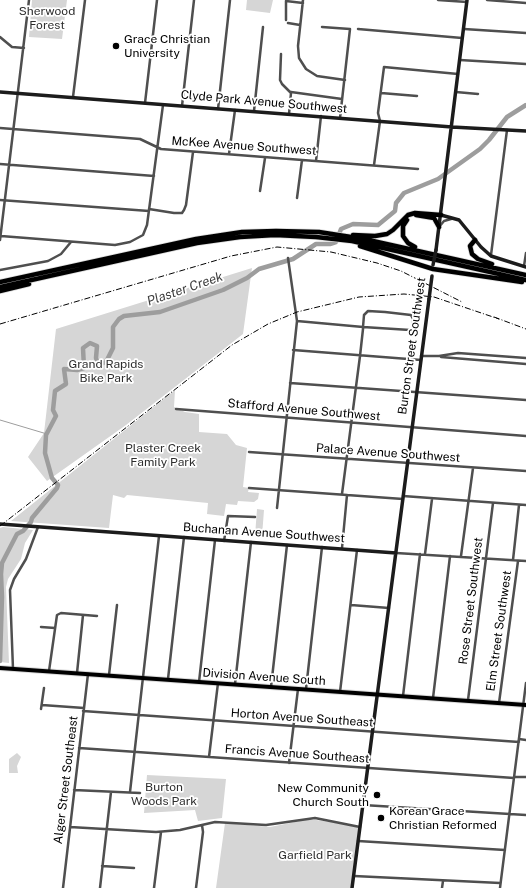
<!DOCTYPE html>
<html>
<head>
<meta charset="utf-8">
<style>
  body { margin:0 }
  canvas { display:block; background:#fff }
</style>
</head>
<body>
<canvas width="526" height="888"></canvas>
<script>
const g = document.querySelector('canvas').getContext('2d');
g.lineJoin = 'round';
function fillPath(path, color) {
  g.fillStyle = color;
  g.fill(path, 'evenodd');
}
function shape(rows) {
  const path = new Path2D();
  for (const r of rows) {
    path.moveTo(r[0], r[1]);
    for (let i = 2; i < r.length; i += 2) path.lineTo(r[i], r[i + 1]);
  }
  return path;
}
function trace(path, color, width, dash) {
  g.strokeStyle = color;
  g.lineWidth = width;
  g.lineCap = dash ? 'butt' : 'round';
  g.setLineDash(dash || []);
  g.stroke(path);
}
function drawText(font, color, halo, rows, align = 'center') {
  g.font = font + ' "Public Sans",sans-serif';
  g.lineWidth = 3.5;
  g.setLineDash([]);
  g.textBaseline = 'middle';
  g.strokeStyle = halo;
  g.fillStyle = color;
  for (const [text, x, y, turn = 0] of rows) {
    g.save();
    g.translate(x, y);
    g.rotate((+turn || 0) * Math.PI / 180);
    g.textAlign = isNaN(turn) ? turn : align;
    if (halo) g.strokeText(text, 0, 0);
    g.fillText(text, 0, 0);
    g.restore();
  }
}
fillPath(shape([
  [32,0,67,0,62,39,29,37],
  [247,0,273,0,270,13,246,10],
  [252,268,243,334,126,425,47,481,28,457,44,433,56,329],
  [175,390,174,407,185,412,199,414,199,432,227,434,236,445,247,448,243,487,249,488,248,492,259,493,258,499,254,502,238,501,237,505,226,504,224,516,207,514,208,503,127,495,124,498,113,495,109,528,11,521],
  [257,509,264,510,262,536,255,536],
  [3,527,33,530,25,543,21,559,8,579,6,587,9,663,0,662,0,528],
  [17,753,21,757,17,766,18,773,9,773,9,759],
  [147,775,226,779,222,818,198,821,195,810,144,813],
  [305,820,316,820,359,826,351,888,216,888,225,823,270,827]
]), '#d6d6d6');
trace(shape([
  [0,420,47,434]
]), '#9d9d9d', 1);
trace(shape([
  [0,661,2,597,1,574,2,563,17,534,23,531,31,522,32,518,57,488,58,485,52,478,45,453,46,435,56,416,53,410,55,391,66,384,64,369,77,370,84,368,83,348,90,343,97,346,96,358,98,365,106,362,113,348,113,327,119,319,124,316,160,312,223,290,247,278,259,269,293,259,316,244,330,244,336,242,341,229,353,224,378,225,395,211,396,203,404,193,438,179,480,149,489,140,507,117,526,105]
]), '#9d9d9d', 4.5);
const primary = shape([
  [0,668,526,705]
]);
const highway = shape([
  [416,215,434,218,439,227],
  [407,220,403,226,403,236,408,243,415,247],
  [353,235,375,236,387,234,393,230,408,215,415,213,441,215],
  [475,240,470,246,472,254,478,259,492,264],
  [360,246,433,269,522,282],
  [0,282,196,239,242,232,276,231,319,232,364,239,526,275],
  [0,287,197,243,240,237,275,235,316,237,352,241,526,280],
  [0,291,29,284]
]);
trace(primary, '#dbdbdb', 6);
trace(highway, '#dbdbdb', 6);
trace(shape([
  [303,0,298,46,299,58,306,69,317,76,345,80],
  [438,0,467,2],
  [487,0,526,3],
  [286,20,286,1,303,3],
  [288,23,300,25],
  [322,27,350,29,340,118],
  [358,29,462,38],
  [464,29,526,33],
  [0,37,12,47,24,48],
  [281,54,280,80,282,84,291,93,289,114],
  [460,60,526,64],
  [291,92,342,99],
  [456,92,478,94],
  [381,93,417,96],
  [73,97,85,0],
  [145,103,157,0],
  [182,106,194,0],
  [218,109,230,0],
  [254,111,263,27],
  [0,128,140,139,161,149,418,169],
  [229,154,235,110],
  [316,161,321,116],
  [0,164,154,176],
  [374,165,380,121,378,113,384,67,458,74],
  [260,191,265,158],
  [297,198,302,160],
  [0,200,149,211],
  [149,209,174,213,182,213,184,210,186,205,193,152],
  [439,227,444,221,451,219],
  [1,236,115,245,130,242,143,235,147,225,163,105],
  [0,240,29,0],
  [491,255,507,130],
  [524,266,526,253],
  [0,270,48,261,61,254,71,242],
  [297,321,363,327,410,330,413,328,413,319,411,315,385,312,368,311,364,315,363,327,363,329,360,356,342,494],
  [293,350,421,360],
  [421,356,439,356,458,353,526,358],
  [441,357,526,364],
  [290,383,526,400],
  [176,409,526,436],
  [249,452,526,471],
  [249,488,403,499],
  [403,496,526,505],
  [277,508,297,321,288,258],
  [224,541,228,516,255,517],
  [342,548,347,495],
  [396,553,526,561],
  [425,554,432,499],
  [461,556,473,468],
  [513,560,519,505],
  [351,605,389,608],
  [41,627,55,628],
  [13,669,10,590,14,579,26,559,38,527],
  [49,671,57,615,61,613,97,616],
  [77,673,83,615],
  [109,675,117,605],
  [168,679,184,537],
  [199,682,215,540],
  [235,684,251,542],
  [271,687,287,545],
  [306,689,322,547],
  [340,692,357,550],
  [403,696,420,554],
  [433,698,450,556],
  [468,700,493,503],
  [499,703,518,561],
  [42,705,84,708],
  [41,709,44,688],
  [83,711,519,742],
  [519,739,526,740],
  [79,748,514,778],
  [209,757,218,683],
  [289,763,298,689],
  [515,777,526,777],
  [74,790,140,793],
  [130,792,159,536],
  [363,805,526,815],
  [70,827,156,832,180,830,215,822,266,825,315,818,360,827],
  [358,841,505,850],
  [102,866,134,868],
  [354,876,500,883],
  [63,888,88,674],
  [100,888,111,792],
  [154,888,161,832],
  [196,888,203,832,202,825],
  [442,888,443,881],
  [500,888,526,683]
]), '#4f4f4f', 2.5);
trace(shape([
  [0,92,452,127,526,131],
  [441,215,459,220,481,247,491,256,526,267],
  [436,250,467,0],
  [0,524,396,553],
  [352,888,429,299]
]), '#1c1c1c', 3.5);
trace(primary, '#000', 4);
trace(highway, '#000', 4.5);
trace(shape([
  [494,317,526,329],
  [0,324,231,256,277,247,331,252,377,263,401,271,462,302],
  [0,526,232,345,268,324,297,312,359,297,404,294,434,297,499,319]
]), '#000', 1, [6, 2, 1, 2]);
trace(shape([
  [433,265,436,250],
  [429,299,432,276]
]), '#1c1c1c', 3.5);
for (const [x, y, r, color] of [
  [116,46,4,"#000"],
  [377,795,4,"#000"],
  [381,818,4,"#000"]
]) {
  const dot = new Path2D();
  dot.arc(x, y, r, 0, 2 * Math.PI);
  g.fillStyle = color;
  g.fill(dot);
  trace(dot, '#fff', 1.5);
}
drawText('12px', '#2d2d2d', '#fff', [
  ["Sherwood",47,11],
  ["Forest",47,25],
  ["Grand Rapids",106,364],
  ["Bike Park",106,378],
  ["Plaster Creek",163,448],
  ["Family Park",163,462],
  ["Burton",164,787],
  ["Woods Park",164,801],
  ["Garfield Park",315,855]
]);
drawText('12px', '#000', '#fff', [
  ["Grace Christian",124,39],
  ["University",124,53],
  ["New Community",369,788,"right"],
  ["Church South",369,802,"right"],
  ["Korean Grace",389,811],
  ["Christian Reformed",389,825]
], 'left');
drawText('12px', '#000', '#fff', [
  ["Clyde Park Avenue Southwest",264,102,5],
  ["McKee Avenue Southwest",244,146,4],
  ["Burton Street Southwest",412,346,-82],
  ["Stafford Avenue Southwest",304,410,5],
  ["Palace Avenue Southwest",388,453,4],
  ["Buchanan Avenue Southwest",264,533,4],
  ["Rose Street Southwest",471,601,-83],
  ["Elm Street Southwest",499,631,-82],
  ["Division Avenue South",264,677,4],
  ["Horton Avenue Southeast",302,718,4],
  ["Francis Avenue Southeast",297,754,4],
  ["Alger Street Southeast",66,780,-83]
]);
drawText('italic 13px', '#3e3e3e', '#fff', [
  ["Plaster Creek",185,289,-19]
]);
</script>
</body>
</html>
